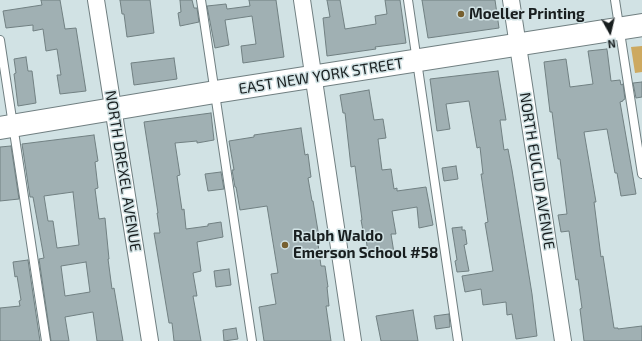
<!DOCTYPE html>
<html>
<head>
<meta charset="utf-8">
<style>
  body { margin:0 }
  #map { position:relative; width:642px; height:341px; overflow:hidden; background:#d1e2e4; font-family:"Exo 2",sans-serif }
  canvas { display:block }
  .north { position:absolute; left:590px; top:12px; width:40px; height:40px; -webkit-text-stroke:3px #d1e2e4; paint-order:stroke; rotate:172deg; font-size:11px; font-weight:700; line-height:16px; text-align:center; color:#181e1f }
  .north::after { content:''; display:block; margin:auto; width:14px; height:18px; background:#181e1f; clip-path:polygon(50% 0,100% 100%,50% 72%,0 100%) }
</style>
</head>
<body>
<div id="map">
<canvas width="642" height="341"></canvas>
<div class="north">N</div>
</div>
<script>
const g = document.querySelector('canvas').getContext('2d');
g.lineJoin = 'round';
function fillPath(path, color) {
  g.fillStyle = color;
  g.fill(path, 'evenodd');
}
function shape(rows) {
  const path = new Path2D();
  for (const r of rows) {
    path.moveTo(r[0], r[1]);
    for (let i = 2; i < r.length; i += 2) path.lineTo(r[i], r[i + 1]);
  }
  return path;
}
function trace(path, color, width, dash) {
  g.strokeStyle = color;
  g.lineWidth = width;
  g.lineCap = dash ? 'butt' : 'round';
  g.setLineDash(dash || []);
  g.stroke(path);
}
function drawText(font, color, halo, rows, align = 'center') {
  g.font = font + ' "Exo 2",sans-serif';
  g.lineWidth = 3;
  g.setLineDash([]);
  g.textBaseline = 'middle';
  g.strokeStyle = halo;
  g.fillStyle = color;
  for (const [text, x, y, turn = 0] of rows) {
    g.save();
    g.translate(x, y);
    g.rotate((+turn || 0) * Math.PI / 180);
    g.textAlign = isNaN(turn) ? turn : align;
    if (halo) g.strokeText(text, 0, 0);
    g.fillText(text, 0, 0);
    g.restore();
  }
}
fillPath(shape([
  [642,46,642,72,635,73,631,47]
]), '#cda960');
const building = shape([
  [41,0,60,0,65,29,76,28,86,91,60,94,57,75,61,75,57,49,46,51,43,29,33,31,33,25,6,28,3,11,42,5,41,0],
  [120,0,150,0,154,33,127,37,124,14,122,14,120,0],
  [180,0,192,0,194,8,197,8,199,22,180,26,178,13,181,12,180,0],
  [249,0,276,0,284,57,243,63,241,46,256,44,252,16,225,20,229,45,215,48,207,6,226,4,227,9,250,6,249,0],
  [327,0,340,0,345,29,376,24,375,16,387,14,385,0,400,0,406,43,375,47,376,49,327,56,323,18,330,17,327,0],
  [422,0,495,0,499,28,428,38,422,0],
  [607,49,611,81,620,80,621,85,623,84,625,99,623,100,623,101,620,102,636,194,621,196,617,173,615,173,607,129,584,132,596,202,594,202,601,257,603,256,614,328,618,328,618,329,642,326,642,341,584,341,580,309,582,308,578,279,576,280,569,231,561,232,558,215,567,214,560,159,558,159,552,112,550,112,544,62,566,59,570,87,593,84,588,51,607,49],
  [26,57,28,71,32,71,36,103,18,106,14,74,16,73,14,59,26,57],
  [174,58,177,79,134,85,131,63,174,58],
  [498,71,506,120,500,120,504,150,508,149,512,170,532,294,537,336,516,339,512,314,507,315,506,302,483,305,481,289,465,292,462,276,493,271,485,223,488,222,481,174,483,174,480,147,477,148,469,101,446,104,450,129,437,131,430,79,498,71],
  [642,82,642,97,636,98,633,83,642,82],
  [369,90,374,120,383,119,386,138,378,139,382,170,391,169,394,189,397,188,397,191,426,187,433,225,419,228,417,207,392,211,396,234,391,234,394,253,368,257,366,236,364,236,361,220,362,220,355,166,351,167,345,113,343,113,340,95,369,90],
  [211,113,214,140,197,143,197,141,175,143,180,175,177,176,182,210,184,209,186,229,208,226,208,224,221,222,223,237,197,242,201,271,193,273,197,296,193,296,201,341,174,341,172,323,169,323,154,233,160,233,157,213,158,213,144,122,211,113],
  [301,128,305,155,308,154,311,177,308,178,312,201,313,201,320,243,318,244,321,266,325,266,328,287,327,287,329,306,326,306,331,341,264,341,259,307,276,304,271,274,278,273,267,206,240,210,236,187,235,187,232,170,234,170,229,141,254,137,254,135,301,128],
  [94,135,98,161,95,162,98,188,95,189,99,219,105,218,109,259,108,259,112,289,114,288,123,341,97,341,93,312,65,317,69,341,51,341,39,259,44,258,33,197,30,197,22,144,94,135],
  [73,192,79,245,57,248,53,221,48,221,44,196,73,192],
  [86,262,90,292,65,296,61,266,86,262],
  [11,146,19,199,0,201,0,147,11,146],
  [456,166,458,179,444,181,442,168,456,166],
  [221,172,224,189,208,191,205,174,221,172],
  [462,227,462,230,465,230,467,244,464,245,469,271,457,272,455,261,457,260,452,228,462,227],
  [28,260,40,341,0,341,0,308,20,306,19,301,21,300,17,276,15,277,13,262,28,260],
  [229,269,231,285,216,287,214,271,229,269],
  [413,310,418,341,381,341,376,316,413,310],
  [449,314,450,327,436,329,434,316,449,314],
  [236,328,238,339,224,341,223,330,236,328]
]);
fillPath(building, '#a0b0b3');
trace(building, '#718082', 1);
const lane = shape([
  [201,0,252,341],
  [408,0,458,341],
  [615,0,642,174],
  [0,40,46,341]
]);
const street = shape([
  [96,0,150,341],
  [302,0,353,341],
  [511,0,563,341]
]);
const secondary = shape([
  [0,128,215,92,642,25]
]);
trace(lane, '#707f81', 10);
trace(street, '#707f81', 18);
trace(secondary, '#707f81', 24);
trace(lane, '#fff', 8);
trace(street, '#fff', 16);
trace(secondary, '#fff', 22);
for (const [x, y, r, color] of [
  [461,14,4,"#776030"],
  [285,245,4,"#776030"]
]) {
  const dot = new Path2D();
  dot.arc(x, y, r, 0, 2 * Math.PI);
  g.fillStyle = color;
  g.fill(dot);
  trace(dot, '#d1e2e4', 1.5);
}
drawText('bold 15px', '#181e1f', '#d1e2e4', [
  ["Moeller Printing",469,14],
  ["Ralph Waldo",293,236],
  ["Emerson School #58",293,253]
], 'left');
drawText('15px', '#181e1f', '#d1e2e4', [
  ["EAST NEW YORK STREET",321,76,-9],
  ["NORTH DREXEL AVENUE",123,171,81],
  ["NORTH EUCLID AVENUE",537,171,81]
]);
</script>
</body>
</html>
